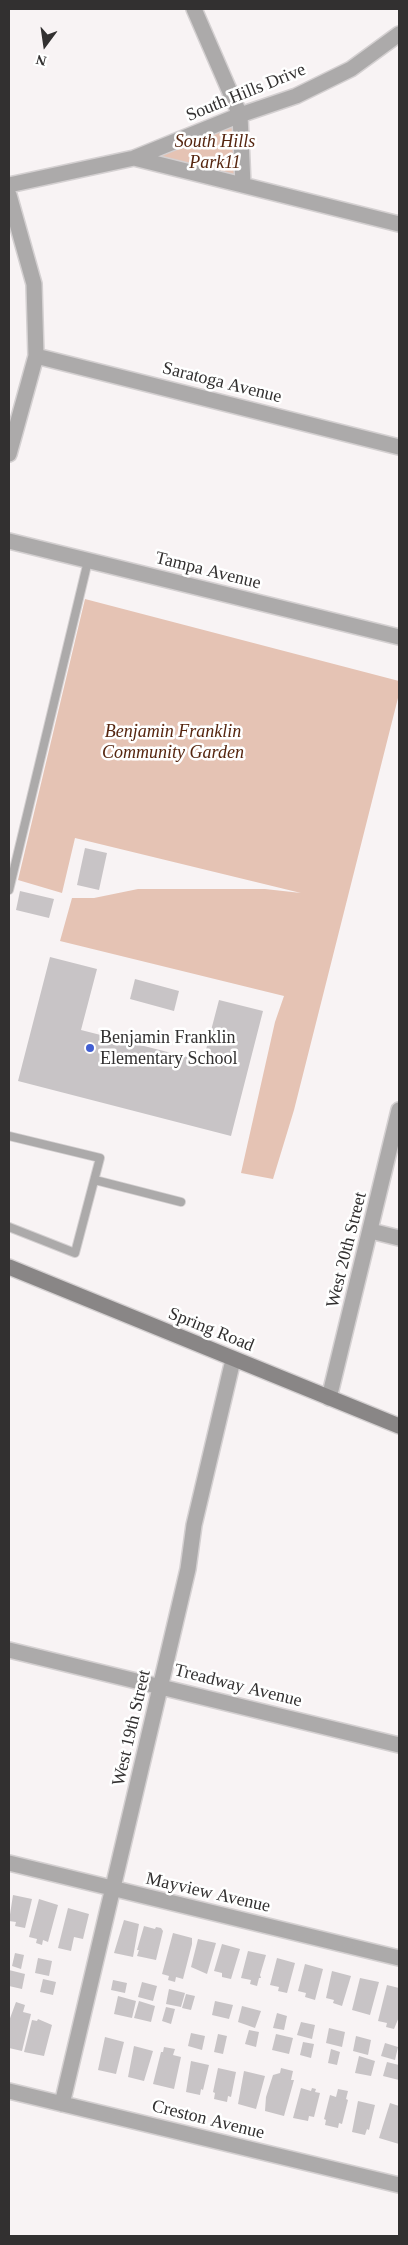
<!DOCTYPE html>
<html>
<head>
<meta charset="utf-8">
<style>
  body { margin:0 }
  #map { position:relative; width:408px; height:2245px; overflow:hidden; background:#f8f3f4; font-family:"Times New Roman",serif }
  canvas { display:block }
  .frame { position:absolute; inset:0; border:10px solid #323030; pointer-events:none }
  .north { position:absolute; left:20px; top:20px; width:50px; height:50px; -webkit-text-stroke:4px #fff; paint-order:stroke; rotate:194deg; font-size:14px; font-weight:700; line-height:20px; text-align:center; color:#323030 }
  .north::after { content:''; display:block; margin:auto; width:18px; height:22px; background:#323030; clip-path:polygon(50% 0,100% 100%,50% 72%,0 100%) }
</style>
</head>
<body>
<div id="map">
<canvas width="408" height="2245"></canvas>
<div class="frame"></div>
<div class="north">N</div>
</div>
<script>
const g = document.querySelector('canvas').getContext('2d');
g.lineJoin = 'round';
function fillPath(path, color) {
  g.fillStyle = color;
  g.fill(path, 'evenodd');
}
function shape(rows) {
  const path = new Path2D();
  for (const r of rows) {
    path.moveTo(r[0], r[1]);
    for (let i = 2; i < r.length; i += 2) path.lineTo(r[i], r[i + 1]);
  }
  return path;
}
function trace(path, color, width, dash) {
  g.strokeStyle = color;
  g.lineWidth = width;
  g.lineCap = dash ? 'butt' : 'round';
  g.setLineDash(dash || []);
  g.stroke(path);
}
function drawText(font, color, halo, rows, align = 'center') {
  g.font = font + ' "Times New Roman",serif';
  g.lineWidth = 5;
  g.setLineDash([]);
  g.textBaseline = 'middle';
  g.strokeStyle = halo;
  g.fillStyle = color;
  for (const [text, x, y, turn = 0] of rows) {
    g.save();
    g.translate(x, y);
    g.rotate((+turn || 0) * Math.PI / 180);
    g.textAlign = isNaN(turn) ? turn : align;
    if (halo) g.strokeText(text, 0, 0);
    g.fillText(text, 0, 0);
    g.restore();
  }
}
fillPath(shape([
  [233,117,243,185,134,158],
  [85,599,399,681,399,694,294,1110,273,1179,241,1173,275,1022,284,996,60,941,72,898,94,898,138,889,265,889,301,893,75,838,62,893,18,880]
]), '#e5c3b4');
fillPath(shape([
  [85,848,107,853,99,890,77,885],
  [20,891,54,899,49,918,16,910],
  [50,957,97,969,81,1030,203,1061,219,1000,263,1011,231,1136,18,1081],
  [135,979,179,991,174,1011,130,999],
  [13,1895,32,1899,25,1928,15,1926,16,1922,9,1921],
  [39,1899,58,1905,48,1942,43,1940,42,1945,36,1943,37,1939,29,1937],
  [68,1908,89,1914,83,1939,74,1937,71,1951,58,1948],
  [124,1920,139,1924,133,1957,114,1953],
  [144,1926,155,1929,156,1927,161,1928,163,1931,156,1960,137,1956,139,1950,137,1950],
  [173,1933,192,1938,192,1944,183,1979,176,1977,175,1982,168,1980,169,1976,162,1974],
  [198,1939,216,1943,207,1974,191,1967],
  [222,1944,240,1949,231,1979,222,1977,222,1973,214,1971],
  [248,1951,266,1955,260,1975,261,1978,259,1978,257,1986,250,1984,251,1980,241,1978],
  [15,1953,24,1955,21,1969,12,1966],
  [38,1958,52,1961,49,1976,35,1973],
  [277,1958,295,1963,287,1993,278,1991,279,1987,270,1985],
  [305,1964,323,1969,315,2000,305,1997,306,1993,298,1991],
  [9,1970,25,1974,22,1989,9,1986],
  [332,1971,351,1976,342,2006,333,2003,334,2000,326,1998],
  [360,1978,379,1982,370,2015,352,2010],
  [43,1979,56,1982,53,1995,40,1992],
  [113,1980,127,1983,125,1993,111,1990],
  [142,1982,157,1986,153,2001,138,1997],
  [387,1985,399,1988,399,2017,394,2029,386,2027,387,2023,378,2021],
  [169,1989,185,1993,181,2007,166,2004],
  [186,1994,195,1996,191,2010,182,2008],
  [118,1996,136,2001,132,2018,114,2014],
  [139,2001,155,2006,151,2022,134,2018],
  [215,2001,233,2005,229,2019,212,2015],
  [16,2002,25,2005,23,2012,31,2014,22,2051,9,2048,9,2021],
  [242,2006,261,2011,255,2028,238,2022],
  [166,2007,175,2009,171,2024,162,2021],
  [277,2013,287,2016,284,2030,273,2028],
  [38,2019,52,2025,44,2056,24,2052,32,2020,37,2021],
  [301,2022,315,2025,312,2039,297,2035],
  [329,2028,345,2032,342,2047,326,2043],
  [249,2030,259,2032,256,2047,245,2044],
  [191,2033,205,2036,202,2050,188,2046],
  [218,2034,227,2036,223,2054,214,2052],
  [276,2034,293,2038,289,2054,272,2050],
  [356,2036,371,2040,368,2055,353,2051],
  [105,2037,124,2042,116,2074,98,2070],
  [303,2042,314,2044,311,2058,300,2055],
  [385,2043,398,2047,395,2060,381,2056],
  [134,2046,153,2051,144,2081,128,2077],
  [164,2047,175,2049,173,2055,181,2057,174,2089,153,2084,161,2052,163,2052],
  [331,2049,340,2052,337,2065,328,2063],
  [359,2056,375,2061,371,2076,355,2073],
  [191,2061,209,2065,203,2090,201,2089,200,2095,186,2092],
  [387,2062,399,2065,399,2080,383,2076],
  [218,2068,236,2072,231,2097,228,2096,227,2102,214,2099,215,2093,213,2092],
  [281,2068,293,2071,291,2080,294,2080,284,2116,265,2111,266,2097,273,2075,280,2073],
  [244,2071,265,2076,256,2109,238,2104],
  [301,2088,311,2091,312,2088,316,2089,315,2092,320,2093,314,2117,309,2116,308,2121,293,2118],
  [338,2089,348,2091,346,2099,348,2100,342,2124,339,2123,338,2128,325,2125,326,2120,324,2119,330,2095,336,2097],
  [358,2101,375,2105,369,2130,367,2129,365,2135,352,2132],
  [390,2103,399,2106,399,2144,379,2138]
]), '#c8c4c6');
const lane = shape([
  [9,890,88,561],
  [9,1136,100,1158,75,1253,9,1227],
  [95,1180,181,1202]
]);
const street = shape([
  [194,9,240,115,243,185],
  [134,158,399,224],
  [9,185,134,158,240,115,296,96,351,69,399,34],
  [9,195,34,284,36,356,9,454],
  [36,356,399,447],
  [9,541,399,637],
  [371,1231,399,1238],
  [329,1398,399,1110],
  [9,1650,399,1745],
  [9,1863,399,1958],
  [9,2091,399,2185],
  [62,2104,188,1569,194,1525,233,1360]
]);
const secondary = shape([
  [9,1267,399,1426]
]);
trace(lane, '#d4d0d1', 10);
trace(street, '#d4d0d1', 18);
trace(secondary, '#d4d0d1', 18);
trace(lane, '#acaaaa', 8);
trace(street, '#acaaaa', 15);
trace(secondary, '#898686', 15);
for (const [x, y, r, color] of [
  [90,1048,5,"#425fd2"]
]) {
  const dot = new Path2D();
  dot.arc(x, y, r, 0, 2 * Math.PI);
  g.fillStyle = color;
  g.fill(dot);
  trace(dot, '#fff', 2);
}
drawText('18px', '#323030', '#fff', [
  ["South Hills Drive",246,93,-22],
  ["Saratoga Avenue",222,383,14],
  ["Tampa Avenue",208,571,14],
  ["West 20th Street",347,1250,-76],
  ["Spring Road",211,1330,22],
  ["Treadway Avenue",238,1686,14],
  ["West 19th Street",132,1728,-77],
  ["Mayview Avenue",208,1893,13],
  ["Creston Avenue",208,2120,14]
]);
drawText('italic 18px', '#562610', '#fff', [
  ["South Hills",215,142],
  ["Park11",215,163],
  ["Benjamin Franklin",173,732],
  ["Community Garden",173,753]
]);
drawText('18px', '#323030', '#fff', [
  ["Benjamin Franklin",100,1038],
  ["Elementary School",100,1059]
], 'left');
</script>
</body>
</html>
